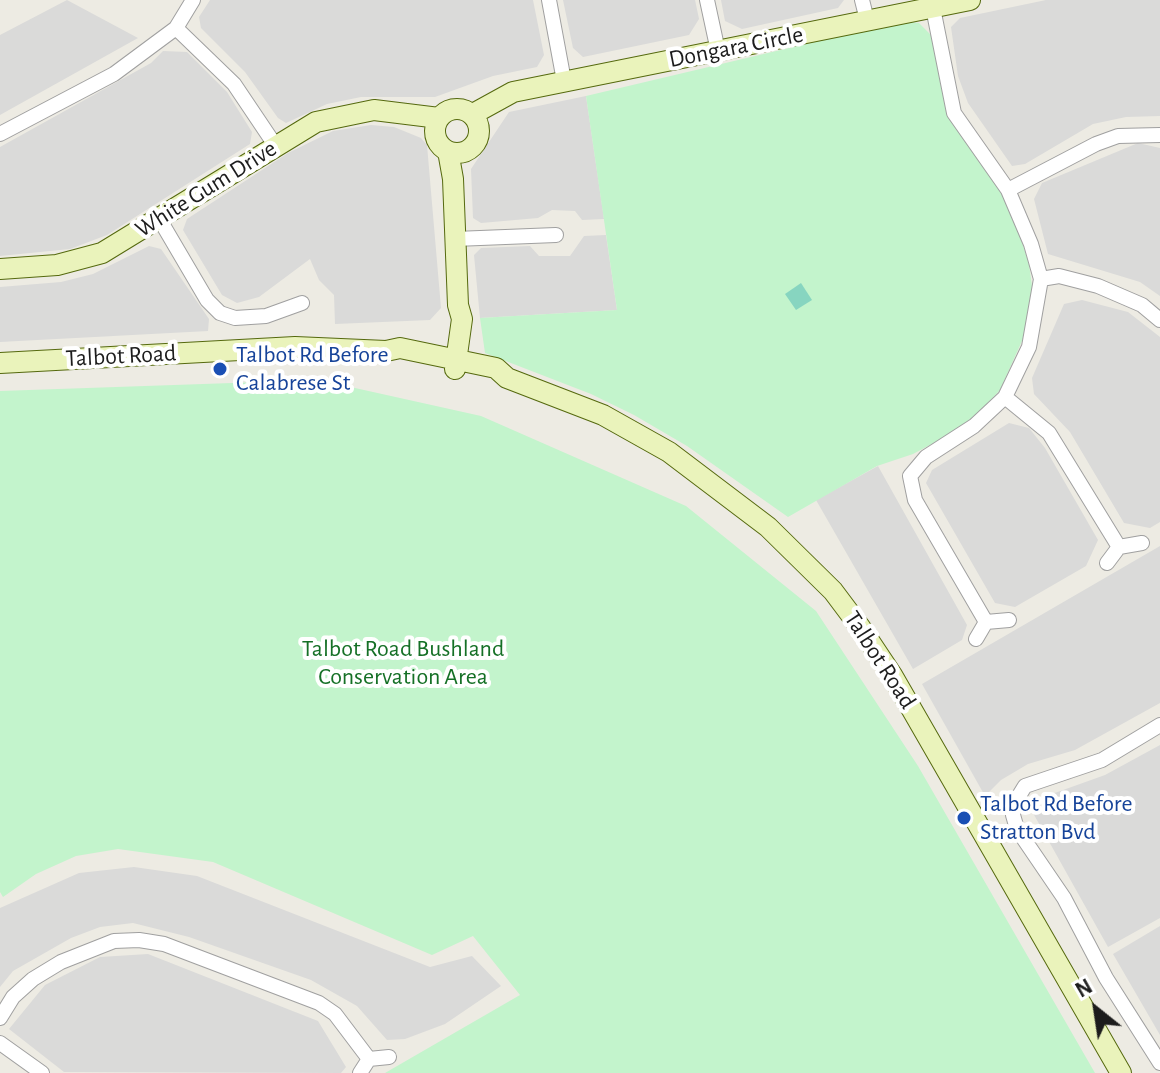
<!DOCTYPE html>
<html>
<head>
<meta charset="utf-8">
<style>
  body { margin:0 }
  #map { position:relative; width:1160px; height:1073px; overflow:hidden; background:#edebe3; font-family:"Alegreya Sans",sans-serif }
  canvas { display:block }
  .north { position:absolute; left:1056px; top:969px; width:80px; height:80px; -webkit-text-stroke:6px #fff; paint-order:stroke; rotate:330deg; font-size:22px; font-weight:700; line-height:32px; text-align:center; color:#1c1c1c }
  .north::after { content:''; display:block; margin:auto; width:28px; height:36px; background:#1c1c1c; clip-path:polygon(50% 0,100% 100%,50% 72%,0 100%) }
</style>
</head>
<body>
<div id="map">
<canvas width="1160" height="1073"></canvas>
<div class="north">N</div>
</div>
<script>
const g = document.querySelector('canvas').getContext('2d');
g.lineJoin = 'round';
function fillPath(path, color) {
  g.fillStyle = color;
  g.fill(path, 'evenodd');
}
function shape(rows) {
  const path = new Path2D();
  for (const r of rows) {
    if (r.length === 3) {
      path.moveTo(r[0] + r[2], r[1]);
      path.arc(r[0], r[1], r[2], 0, 2 * Math.PI);
      continue;
    }
    path.moveTo(r[0], r[1]);
    for (let i = 2; i < r.length; i += 2) path.lineTo(r[i], r[i + 1]);
  }
  return path;
}
function trace(path, color, width, dash) {
  g.strokeStyle = color;
  g.lineWidth = width;
  g.lineCap = dash ? 'butt' : 'round';
  g.setLineDash(dash || []);
  g.stroke(path);
}
function drawText(font, color, halo, rows, align = 'center') {
  g.font = font + ' "Alegreya Sans",sans-serif';
  g.lineWidth = 8;
  g.setLineDash([]);
  g.textBaseline = 'middle';
  g.strokeStyle = halo;
  g.fillStyle = color;
  for (const [text, x, y, turn = 0] of rows) {
    g.save();
    g.translate(x, y);
    g.rotate((+turn || 0) * Math.PI / 180);
    g.textAlign = isNaN(turn) ? turn : align;
    if (halo) g.strokeText(text, 0, 0);
    g.fillText(text, 0, 0);
    g.restore();
  }
}
fillPath(shape([
  [67,0,138,38,0,115,0,35],
  [210,0,533,0,544,55,537,67,493,76,435,97,361,97,327,104,286,123,278,118,245,72,201,28,199,17],
  [563,0,695,0,699,19,689,35,583,57,573,48],
  [721,0,844,0,838,8,742,29,725,21],
  [1046,0,1160,0,1160,116,1126,117,1093,124,1025,164,1012,166,968,103,958,76,951,27,960,18],
  [163,51,187,52,227,92,252,132,250,144,107,235,70,249,0,256,0,147,151,63],
  [586,96,604,219,582,220,575,211,552,210,538,218,481,223,473,218,471,169,509,112],
  [371,125,394,127,421,138,427,145,441,308,430,320,335,324,334,295,319,280,310,259,259,297,237,303,222,295,183,230,187,219,288,153,333,131],
  [1138,143,1160,148,1160,296,1140,282,1048,254,1034,199,1042,183],
  [606,235,617,310,480,318,474,255,481,248,530,246,539,256,570,256,584,236],
  [149,246,161,249,209,319,208,331,0,342,0,287,61,282,93,274],
  [1082,300,1128,312,1160,337,1160,522,1150,528,1124,523,1070,432,1034,394,1032,378,1064,304],
  [1009,423,1029,428,1045,448,1098,540,1086,566,1015,607,995,603,926,483,932,470],
  [878,466,967,625,962,640,913,669,816,500],
  [1160,546,1160,703,1075,750,1028,764,1001,780,985,796,922,684],
  [1160,745,1160,918,1108,947,1033,813,1038,799,1105,775],
  [134,867,197,876,430,967,472,956,501,986,445,1024,405,1039,387,1040,357,1006,311,980,189,937,133,923,100,927,71,938,13,971,0,987,0,908,79,873],
  [1160,926,1160,1035,1113,954],
  [148,954,318,1021,346,1067,341,1073,64,1072,9,1029,45,985,100,957]
]), '#dadad9');
fillPath(shape([
  [903,21,919,23,932,36,951,121,996,184,1014,217,1029,264,1032,286,1026,332,1000,390,977,415,943,438,913,454,877,466,788,517,687,446,634,415,591,394,485,353,480,318,617,310,586,96],
  [319,380,481,416,686,506,816,611,918,766,1095,1073,385,1073,520,995,473,936,432,955,213,862,118,849,76,856,36,874,3,897,0,892,0,391]
]), '#c3f4cc');
fillPath(shape([
  [801,283,812,300,796,310,785,294]
]), '#87d5c0');
const street = shape([
  [549,0,564,81],
  [707,0,718,51],
  [862,0,867,20],
  [933,8,954,113,1008,190,1031,244,1041,279,1029,347,1005,397,974,426,926,457,910,476,915,500,986,622],
  [176,28,234,84,275,145],
  [0,134,114,74,176,28,193,0],
  [1008,190,1096,144,1118,136,1160,135],
  [160,220,207,300,220,313,235,318,266,316,302,303],
  [455,239,556,235],
  [1041,279,1059,276,1098,286,1142,305,1160,320],
  [1005,397,1049,433,1119,547],
  [1107,563,1119,547,1142,543],
  [976,639,986,622,1009,620],
  [1160,725,1102,760,1025,786,1014,804,1013,815,1017,829,1064,898,1106,978,1160,1063],
  [0,1018,13,997,33,979,61,962,114,941,139,940,164,944,319,1003,335,1014,369,1059],
  [0,1043,42,1073],
  [360,1073,369,1059,389,1057]
]);
const secondary = shape([
  [457,131,22],
  [473,114,513,92,970,0],
  [448,151,453,179,458,305,462,319,455,369],
  [0,269,57,265,102,253,316,122,374,110,439,118],
  [0,363,295,347,386,351,400,348,496,368,507,378,603,415,669,452,768,527,833,591,860,627,892,675,1121,1073]
]);
trace(street, '#a0a0a0', 16);
trace(secondary, '#55690e', 22);
trace(street, '#fff', 14);
trace(secondary, '#eaf3bb', 20);
for (const [x, y, r, color] of [
  [220,369,8,"#1a4fb4"],
  [964,818,8,"#1a4fb4"]
]) {
  const dot = new Path2D();
  dot.arc(x, y, r, 0, 2 * Math.PI);
  g.fillStyle = color;
  g.fill(dot);
  trace(dot, '#fff', 3);
}
drawText('24px', '#1c1c1c', '#fff', [
  ["Dongara Circle",736,47,-11],
  ["White Gum Drive",206,189,-32],
  ["Talbot Road",121,356,-3],
  ["Talbot Road",880,660,57]
]);
drawText('24px', '#164399', '#fff', [
  ["Talbot Rd Before",236,355],
  ["Calabrese St",236,383],
  ["Talbot Rd Before",980,804],
  ["Stratton Bvd",980,832]
], 'left');
drawText('24px', '#157026', '#fff', [
  ["Talbot Road Bushland",403,649],
  ["Conservation Area",403,677]
]);
</script>
</body>
</html>
